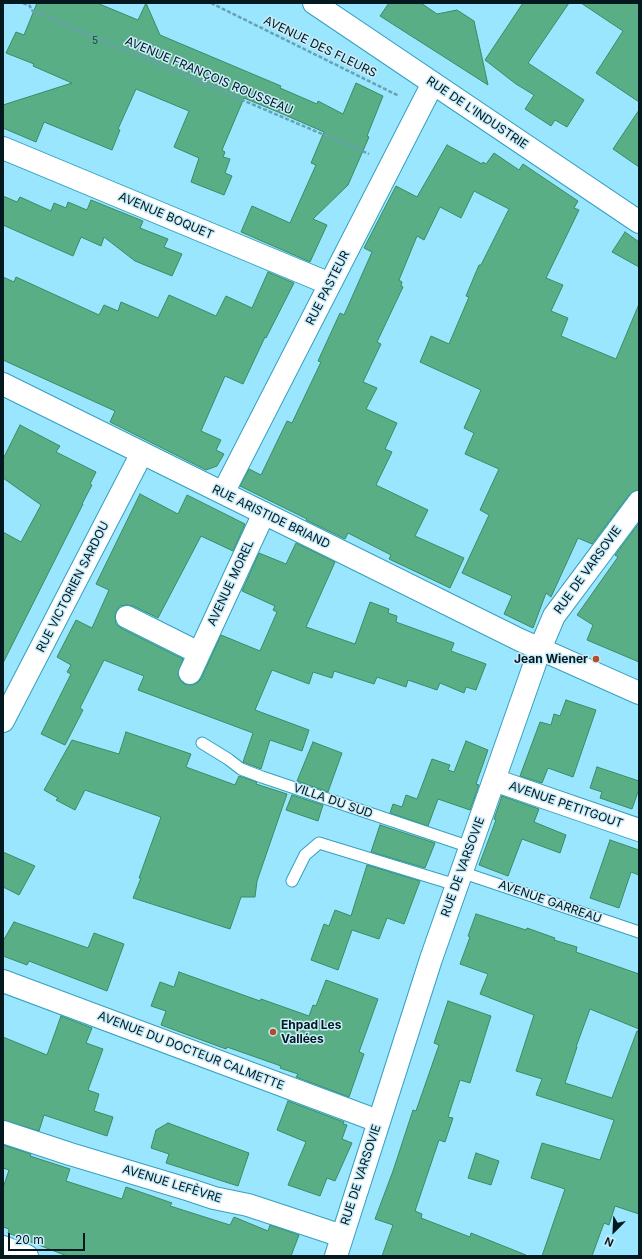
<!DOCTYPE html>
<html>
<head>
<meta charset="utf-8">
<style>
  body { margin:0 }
  #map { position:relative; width:642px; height:1259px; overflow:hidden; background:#99e6fe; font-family:Inter,sans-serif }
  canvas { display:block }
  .frame { position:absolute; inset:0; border:4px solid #03181f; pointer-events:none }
  .north { position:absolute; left:594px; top:1211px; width:40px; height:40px; -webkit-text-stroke:3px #c8ecf9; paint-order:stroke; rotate:204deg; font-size:11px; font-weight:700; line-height:16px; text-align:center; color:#03181f }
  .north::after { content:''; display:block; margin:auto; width:14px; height:18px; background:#03181f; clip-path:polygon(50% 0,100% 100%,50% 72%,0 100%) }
  .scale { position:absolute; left:8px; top:1233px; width:77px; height:18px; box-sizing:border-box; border:2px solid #03181f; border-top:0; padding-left:5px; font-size:12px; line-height:14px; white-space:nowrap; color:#03181f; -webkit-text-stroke:3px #c8ecf9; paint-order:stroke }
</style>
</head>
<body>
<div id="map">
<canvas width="642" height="1259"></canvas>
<div class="frame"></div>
<div class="north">N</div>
<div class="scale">20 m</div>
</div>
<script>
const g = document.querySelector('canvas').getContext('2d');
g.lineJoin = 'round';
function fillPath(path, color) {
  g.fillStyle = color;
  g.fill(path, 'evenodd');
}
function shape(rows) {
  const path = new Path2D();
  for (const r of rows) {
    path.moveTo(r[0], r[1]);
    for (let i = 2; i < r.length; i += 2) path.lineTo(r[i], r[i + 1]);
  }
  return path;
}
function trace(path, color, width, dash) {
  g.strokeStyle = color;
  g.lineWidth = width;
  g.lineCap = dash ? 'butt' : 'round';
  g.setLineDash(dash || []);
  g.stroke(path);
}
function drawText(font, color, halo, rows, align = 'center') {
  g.font = font + ' Inter,sans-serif';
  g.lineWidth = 3;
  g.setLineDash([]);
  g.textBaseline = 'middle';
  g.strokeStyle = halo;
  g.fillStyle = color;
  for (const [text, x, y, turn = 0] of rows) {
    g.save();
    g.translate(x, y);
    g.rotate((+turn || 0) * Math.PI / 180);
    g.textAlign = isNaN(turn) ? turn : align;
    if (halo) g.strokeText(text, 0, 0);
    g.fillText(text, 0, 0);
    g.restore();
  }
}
const building = shape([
  [37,3,97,3,138,20,146,3,160,35,281,86,280,88,317,104,318,101,343,114,356,83,383,96,367,136,369,137,348,185,313,219,327,225,310,262,241,232,252,206,290,223,316,165,311,163,324,132,278,112,244,98,222,150,225,152,223,157,230,159,225,173,232,176,224,195,191,182,199,158,174,147,189,111,136,89,118,129,120,130,112,150,44,122,36,142,3,128,3,105,72,83,33,66,34,64,6,53,16,32,24,35,37,3],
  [389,3,421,3,437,14,457,10,474,21,488,85,380,16,389,3],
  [523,3,569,3,528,63,584,100,567,127,555,120,551,126,525,109,534,95,516,84,485,60,523,3],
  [581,3,639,3,639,102,596,73,623,31,581,3],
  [639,110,639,167,613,149,639,110],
  [447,145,482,164,483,162,486,164,494,153,519,170,523,164,578,201,574,208,579,210,546,278,563,285,551,311,568,318,561,336,616,359,639,304,639,490,634,491,629,495,592,544,578,538,551,597,546,593,533,628,504,614,512,596,462,573,489,515,480,510,499,469,465,454,474,433,464,428,481,390,420,362,431,336,449,344,469,297,466,296,479,265,481,265,509,209,474,191,461,218,440,207,424,240,417,236,399,280,402,282,401,286,403,287,377,342,381,344,363,382,377,388,366,409,397,423,385,449,392,452,376,485,428,510,415,536,464,558,450,588,389,559,391,555,348,533,345,539,306,520,307,519,240,486,249,469,261,475,287,421,292,423,321,362,318,361,340,313,344,315,372,252,364,248,396,186,417,197,447,145],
  [3,196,17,202,20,197,51,211,54,203,66,208,68,202,87,210,91,200,143,221,140,228,168,239,164,247,182,254,172,276,135,261,104,237,101,246,81,237,73,256,3,225,3,196],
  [625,232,639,242,639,267,612,252,625,232],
  [268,272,294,283,266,338,265,337,243,384,225,376,201,431,221,440,216,450,224,454,217,466,206,470,110,422,115,411,3,360,3,277,14,282,16,277,99,315,104,305,118,311,121,302,158,318,169,295,216,316,226,296,252,308,268,272],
  [20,425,60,446,56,452,96,472,90,484,92,485,82,504,83,504,3,663,3,532,21,542,41,505,3,478,3,459,20,425],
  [140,494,178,514,187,495,245,524,233,551,201,536,158,618,133,606,127,605,120,606,116,612,115,617,116,624,121,628,183,659,178,674,180,680,184,684,192,685,197,683,201,679,221,635,260,651,277,612,273,610,275,606,242,591,259,553,286,564,296,543,335,562,306,627,355,644,370,602,389,609,388,613,397,616,396,622,454,643,451,651,486,664,476,690,466,687,464,693,440,683,437,690,408,680,406,687,377,677,374,684,334,671,332,678,313,672,309,684,272,670,255,710,309,730,302,751,270,740,261,769,243,762,253,733,138,690,144,676,104,660,80,708,83,710,65,745,41,734,71,674,67,672,71,665,57,657,76,620,92,628,109,590,96,584,140,494],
  [639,523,639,662,587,640,593,625,577,615,618,557,615,555,639,523],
  [566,700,596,710,573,777,548,768,542,783,520,776,540,722,551,725,554,714,560,716,566,700],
  [126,732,191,754,186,767,235,785,239,776,257,782,256,784,287,794,257,881,255,897,241,897,230,929,133,898,141,878,139,878,161,817,85,790,75,810,56,800,58,798,44,790,72,740,119,754,126,732],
  [466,741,488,750,476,784,479,785,470,810,438,799,428,826,390,813,393,804,402,807,406,795,417,799,432,759,450,765,448,770,454,772,466,741],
  [313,742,342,753,328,792,297,781,313,742],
  [597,767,639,781,639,789,632,809,600,798,602,792,590,788,597,767],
  [292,795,323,805,318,821,286,810,292,795],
  [502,796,539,809,534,822,566,835,560,853,522,839,508,876,479,865,496,820,494,819,502,796],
  [380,825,435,843,425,868,371,852,380,825],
  [610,840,639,850,639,875,631,872,619,908,590,898,610,840],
  [3,852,35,866,19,895,3,887,3,852],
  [367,865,420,881,404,924,387,918,379,939,352,930,338,970,311,960,324,924,329,926,335,910,351,916,367,865],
  [476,914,526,930,527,928,555,938,554,940,577,947,576,952,639,974,639,1029,590,1009,576,1047,577,1047,565,1083,612,1098,637,1031,639,1031,639,1214,615,1206,609,1225,604,1223,592,1256,542,1256,565,1189,531,1178,542,1143,600,1160,614,1120,536,1095,542,1079,516,1071,534,1015,480,994,488,974,460,964,470,937,468,936,476,914],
  [14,922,88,948,94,933,124,944,107,991,29,961,27,965,3,956,3,941,14,922],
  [179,972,260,1001,261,999,309,1016,313,1005,316,1006,326,980,378,999,359,1052,364,1054,349,1097,296,1077,298,1074,280,1068,281,1066,227,1047,226,1049,161,1025,166,1011,151,1006,160,982,174,987,179,972],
  [448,1001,491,1016,470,1083,460,1080,448,1117,453,1118,445,1142,439,1140,415,1211,422,1214,421,1218,470,1237,471,1233,526,1255,526,1256,382,1256,393,1225,375,1219,393,1171,413,1110,416,1111,439,1045,434,1043,448,1001],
  [61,1016,92,1028,86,1043,103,1049,88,1090,99,1094,94,1111,113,1117,107,1136,44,1115,39,1131,3,1120,3,1037,47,1055,61,1016],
  [288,1101,344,1122,343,1124,347,1125,342,1139,352,1143,335,1181,327,1178,320,1196,288,1185,306,1142,277,1130,288,1101],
  [168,1123,249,1153,238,1186,166,1163,169,1154,151,1148,156,1130,168,1123],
  [3,1145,31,1154,30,1156,70,1169,66,1181,122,1199,126,1187,172,1203,170,1206,230,1225,234,1217,268,1231,270,1225,299,1235,291,1256,67,1256,8,1233,9,1229,3,1227,3,1188,9,1170,3,1168,3,1145],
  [476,1153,499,1161,491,1185,468,1178,476,1153]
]);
fillPath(building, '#5aae85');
trace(building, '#378d65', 1);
const lane = shape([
  [202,743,228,759,241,769,262,777,470,847],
  [461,872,639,932],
  [292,881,305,855,319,843,456,885]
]);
const street = shape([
  [314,3,639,222],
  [3,148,330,284],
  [3,384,520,640,639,693],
  [223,493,433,83],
  [127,617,199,653],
  [190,673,264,513],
  [3,721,142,453],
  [494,780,639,830],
  [3,981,378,1121],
  [3,1132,70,1154,190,1190,214,1198,248,1205,342,1236],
  [3,1247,27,1256],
  [336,1256,431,959,540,649,554,616,639,502]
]);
trace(lane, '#36a0be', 13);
trace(street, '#36a0be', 24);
trace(shape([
  [23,3,30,6,31,10,369,154],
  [211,3,399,96]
]), '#67a1b4', 2.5, [4, 2]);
trace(lane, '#fff', 11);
trace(street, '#fff', 22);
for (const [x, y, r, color] of [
  [596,659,4,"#b44d25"],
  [273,1032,4,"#b44d25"]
]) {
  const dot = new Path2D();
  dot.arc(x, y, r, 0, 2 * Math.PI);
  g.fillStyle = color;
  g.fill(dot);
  trace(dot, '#c8ecf9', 1.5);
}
drawText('10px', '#193e38', null, [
  ["5",95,41]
]);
drawText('12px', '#03181f', '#c8ecf9', [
  ["AVENUE DES FLEURS",320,47,26],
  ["AVENUE FRANÇOIS ROUSSEAU",209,76,23],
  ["RUE DE L'INDUSTRIE",477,113,34],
  ["AVENUE BOQUET",166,216,23],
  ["RUE PASTEUR",328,288,-63],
  ["RUE ARISTIDE BRIAND",271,517,26],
  ["RUE DE VARSOVIE",588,570,-54],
  ["AVENUE MOREL",231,583,-65],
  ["RUE VICTORIEN SARDOU",73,587,-63],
  ["VILLA DU SUD",333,801,19],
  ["AVENUE PETITGOUT",566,805,19],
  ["RUE DE VARSOVIE",463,867,-70],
  ["AVENUE GARREAU",550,902,19],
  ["AVENUE DU DOCTEUR CALMETTE",191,1051,21],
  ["RUE DE VARSOVIE",361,1175,-72],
  ["AVENUE LEFÈVRE",172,1184,17]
]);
drawText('bold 12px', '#03181f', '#c8ecf9', [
  ["Jean Wiener",588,659],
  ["Ehpad Les",281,1025,"left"],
  ["Vallées",281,1039,"left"]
], 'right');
</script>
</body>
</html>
